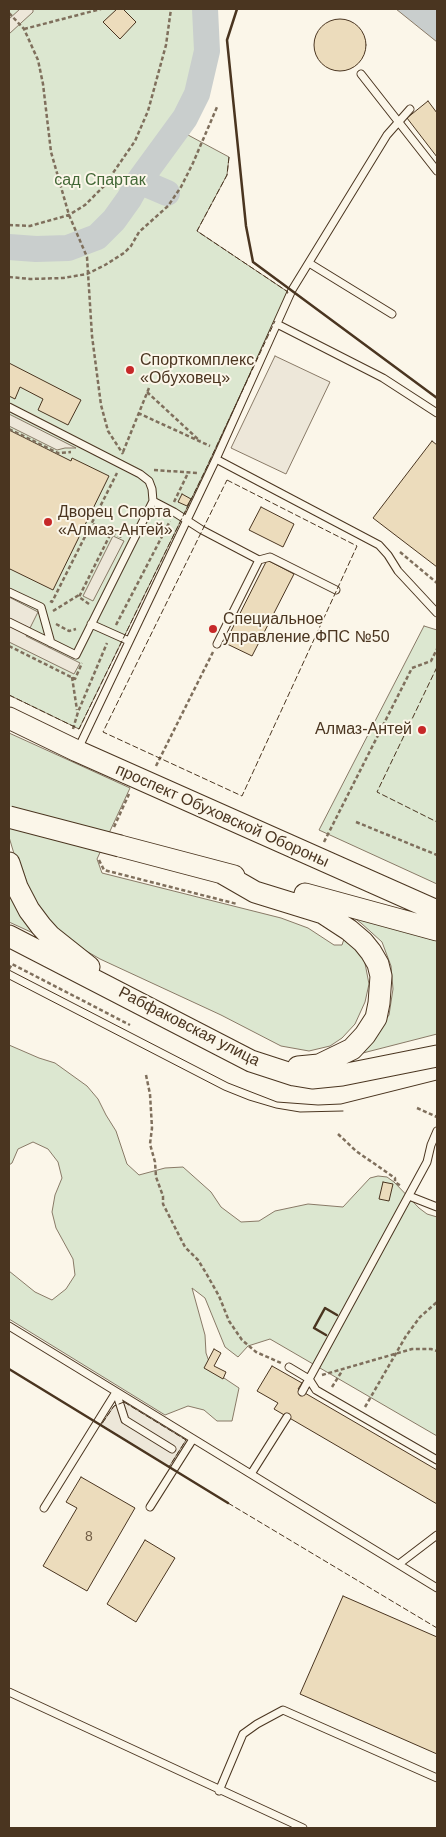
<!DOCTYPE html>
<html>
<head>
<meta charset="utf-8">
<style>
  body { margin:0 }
  #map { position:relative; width:446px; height:1837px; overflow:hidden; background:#fbf6e9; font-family:Helvetica,sans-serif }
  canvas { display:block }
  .frame { position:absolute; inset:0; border:10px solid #4a3520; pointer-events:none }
</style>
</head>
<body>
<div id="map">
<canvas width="446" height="1837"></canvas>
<div class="frame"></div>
</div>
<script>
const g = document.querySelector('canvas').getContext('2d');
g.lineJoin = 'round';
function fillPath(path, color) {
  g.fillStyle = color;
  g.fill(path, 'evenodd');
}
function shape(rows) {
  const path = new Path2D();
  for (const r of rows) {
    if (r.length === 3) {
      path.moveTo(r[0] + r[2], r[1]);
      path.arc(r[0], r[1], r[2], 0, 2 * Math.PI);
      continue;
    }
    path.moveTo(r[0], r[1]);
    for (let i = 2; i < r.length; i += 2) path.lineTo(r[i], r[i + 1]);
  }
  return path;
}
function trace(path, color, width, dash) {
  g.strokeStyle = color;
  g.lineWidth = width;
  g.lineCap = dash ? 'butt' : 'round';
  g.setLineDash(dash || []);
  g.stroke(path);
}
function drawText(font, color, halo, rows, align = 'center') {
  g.font = font + ' Helvetica,sans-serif';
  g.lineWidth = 4;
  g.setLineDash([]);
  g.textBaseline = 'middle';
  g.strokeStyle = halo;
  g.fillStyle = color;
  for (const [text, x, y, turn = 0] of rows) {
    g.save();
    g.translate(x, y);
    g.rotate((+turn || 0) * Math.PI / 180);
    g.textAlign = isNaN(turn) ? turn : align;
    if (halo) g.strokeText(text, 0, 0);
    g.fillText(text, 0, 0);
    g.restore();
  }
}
const green = shape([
  [9,9,208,9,204,66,200,84,189,106,175,128,229,157,227,175,197,231,288,292,204,473,79,729,9,695,9,9],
  [424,626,437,630,437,884,319,830,424,626],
  [9,733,130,788,97,859,102,873,281,918,308,928,334,945,342,945,344,939,335,928,364,958,369,984,365,1002,355,1024,342,1038,330,1046,309,1051,281,1046,221,1015,100,959,76,945,56,929,35,904,15,857,9,837,9,733],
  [9,892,33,931,33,933,9,922,9,892],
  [350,915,437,941,437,1034,359,1054,374,1036,389,1015,393,989,391,966,382,942,361,923,350,915],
  [9,1045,39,1058,55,1063,87,1086,98,1099,106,1115,116,1131,127,1164,139,1175,165,1168,183,1167,211,1192,221,1207,241,1222,259,1221,275,1211,308,1204,343,1207,370,1178,378,1176,387,1177,394,1182,419,1208,427,1214,437,1217,437,1436,270,1339,248,1346,238,1357,225,1347,205,1298,192,1288,205,1335,206,1353,212,1370,239,1388,232,1421,217,1421,204,1410,188,1406,165,1415,9,1319,9,1271,35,1292,52,1300,66,1289,75,1275,73,1259,56,1228,52,1212,55,1195,62,1178,58,1162,48,1149,33,1142,18,1149,12,1163,9,1165,9,1045]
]);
fillPath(green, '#dce7d0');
trace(green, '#887966', 1);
const parking = shape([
  [20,9,33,9,33,12,9,34,9,19,20,9],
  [275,356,330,382,286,474,231,448,275,356],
  [9,414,76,448,65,448,57,450,9,426,9,414],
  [113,536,124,541,93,601,83,596,113,536],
  [9,597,38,612,26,636,80,663,74,674,9,642,9,597],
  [124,1402,186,1440,169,1467,101,1425,114,1406,124,1402]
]);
fillPath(parking, '#ede7d9');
trace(parking, '#887966', 1);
const water = shape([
  [396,9,437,9,437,42,396,9]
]);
fillPath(water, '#c9cecd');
trace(water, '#887966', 1);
trace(shape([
  [139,181,167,193],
  [9,247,36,249,68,248,97,237,114,220,129,199,139,181,185,118,197,94,207,51,205,9]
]), '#c9cecd', 26);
const building = shape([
  [117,9,123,9,136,22,120,39,103,22,117,9],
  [340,45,26],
  [428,101,437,113,437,157,407,118,428,101],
  [9,363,81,400,68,425,38,410,43,399,20,387,15,399,9,396,9,363],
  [9,430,71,461,72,458,109,476,53,590,10,569,9,571,9,430],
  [432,441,437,445,437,567,373,518,432,441],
  [182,494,191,499,187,506,178,502,182,494],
  [261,507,294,524,283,547,249,530,261,507],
  [267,560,294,574,252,656,225,643,267,560],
  [383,1182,393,1184,389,1201,379,1199,383,1182],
  [214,1349,221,1353,214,1366,226,1372,223,1379,204,1368,214,1349],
  [272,1366,302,1383,298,1389,437,1470,437,1504,274,1409,278,1403,257,1391,272,1366],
  [81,1477,135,1508,87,1591,43,1566,77,1508,66,1502,81,1477],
  [145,1540,175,1558,136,1622,107,1604,145,1540],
  [343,1596,437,1637,437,1754,300,1694,343,1596]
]);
fillPath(building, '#ecdcbc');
trace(building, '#4a3520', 1);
const service = shape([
  [361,74,437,171],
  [309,263,392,314],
  [277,324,383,378,437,413],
  [9,407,140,474,149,481,152,489,153,501,76,655,9,622],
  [216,459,379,545,388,555,398,571,437,613],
  [153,501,174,512,202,530,259,560,270,557,336,590],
  [9,592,41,607,51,643],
  [91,624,129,641],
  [217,644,259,560],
  [78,749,216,459,292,290,387,135,410,109],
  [409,1196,437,1207],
  [9,1326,437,1588],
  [289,1367,309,1379,316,1390,437,1460],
  [116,1392,125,1420,172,1449],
  [302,1392,427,1162,431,1145,437,1131],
  [251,1474,287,1417],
  [150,1507,193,1439],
  [44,1508,116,1392],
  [399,1564,437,1535],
  [9,1692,303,1828],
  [219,1791,243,1734,257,1724,283,1710,437,1778]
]);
const primary = shape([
  [9,718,77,751,437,911],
  [120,846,234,876],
  [9,863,17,887,29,910,41,926,50,936,89,967],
  [222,873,255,892,323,913,349,930,363,942,371,952,378,964,381,976,379,1003,376,1018,365,1035,352,1049,319,1065,298,1067],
  [305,894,437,930],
  [9,936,251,1061,294,1075,312,1078,342,1075,437,1056]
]);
trace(service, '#4a3520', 9);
trace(primary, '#4a3520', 23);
trace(shape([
  [9,13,24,29,38,60,43,84,51,152,69,215,87,257,92,336,101,405,108,431,123,454],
  [24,29,101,9],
  [9,225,30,226,69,215,85,205,104,186,135,141,148,111,166,45,171,9],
  [9,277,30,279,63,278,87,274,105,265,124,253,131,246,139,232,168,206,181,187,193,163,217,107],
  [147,392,200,441],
  [138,413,210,446],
  [9,429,58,453,71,452],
  [123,452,149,388],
  [154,470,198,473],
  [174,502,188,473],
  [93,524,111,533],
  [400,552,437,583],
  [50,601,52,602,117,473],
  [89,604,79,597,111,533,122,537],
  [53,611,79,595],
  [56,624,69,631,76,629],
  [116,625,170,521],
  [9,646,75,679,82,663],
  [72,677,77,710],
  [73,729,78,712,107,643],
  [156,766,213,652],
  [356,822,437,855],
  [114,827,129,794],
  [324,842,412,668,431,661,437,649],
  [99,860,104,870,237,904],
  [9,969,12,964,130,1025],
  [146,1075,150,1094,152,1128,150,1144,155,1162,156,1177,163,1196,163,1204,185,1247,198,1260,206,1273,219,1296,229,1321,242,1340,256,1352,281,1363],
  [417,1108,437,1117],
  [338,1134,356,1151,395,1178,395,1182,401,1186],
  [322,1375,412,1349,431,1349,437,1351],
  [332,1387,342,1371],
  [365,1407,406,1336,420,1317,437,1302]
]), '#7f6f5c', 2.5, [4, 2.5]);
trace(service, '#fbf6e9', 7);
trace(primary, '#fbf6e9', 21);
trace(shape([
  [9,970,228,1083,277,1102,318,1105,341,1104,437,1080],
  [9,979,224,1090,249,1100,276,1108,300,1112,343,1111]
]), '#4a3520', 1);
const primaryBridge = shape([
  [9,817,120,846]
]);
trace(primaryBridge, '#4a3520', 23, []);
trace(primaryBridge, '#fbf6e9', 21);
trace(shape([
  [229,157,227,175,197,231,288,292,287,294],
  [227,480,357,546,242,796,103,732,227,480],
  [437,667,377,792,437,822],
  [9,695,79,729,204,473,275,321],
  [124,1402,186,1440,169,1467,101,1425,114,1406,124,1402],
  [228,1503,437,1628]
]), '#4a3520', 1, [6, 2.5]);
trace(shape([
  [237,9,227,40,246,226,253,262,437,398],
  [326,1335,314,1328,325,1308,337,1315],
  [9,1369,228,1503]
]), '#4a3520', 2.5);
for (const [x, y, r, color] of [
  [130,370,5,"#c62828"],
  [48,522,5,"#c62828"],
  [213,629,5,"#c62828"],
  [422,730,5,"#c62828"]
]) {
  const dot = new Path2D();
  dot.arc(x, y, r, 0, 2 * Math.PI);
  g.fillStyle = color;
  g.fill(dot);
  trace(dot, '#fbf6e9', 2);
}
drawText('14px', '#725f47', null, [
  ["8",89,1537]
]);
drawText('16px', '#436837', '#fbf6e9', [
  ["сад Спартак",100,181]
]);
drawText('16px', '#4a3520', '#fbf6e9', [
  ["Спорткомплекс",140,361],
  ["«Обуховец»",140,379],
  ["Дворец Спорта",58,513],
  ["«Алмаз-Антей»",58,531],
  ["Специальное",223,620],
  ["управление ФПС №50",223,638],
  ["Алмаз-Антей",412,730,"right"]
], 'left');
drawText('16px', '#4a3520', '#fbf6e9', [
  ["проспект Обуховской Обороны",222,816,24],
  ["Рабфаковская улица",189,1027,27]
]);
</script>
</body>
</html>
